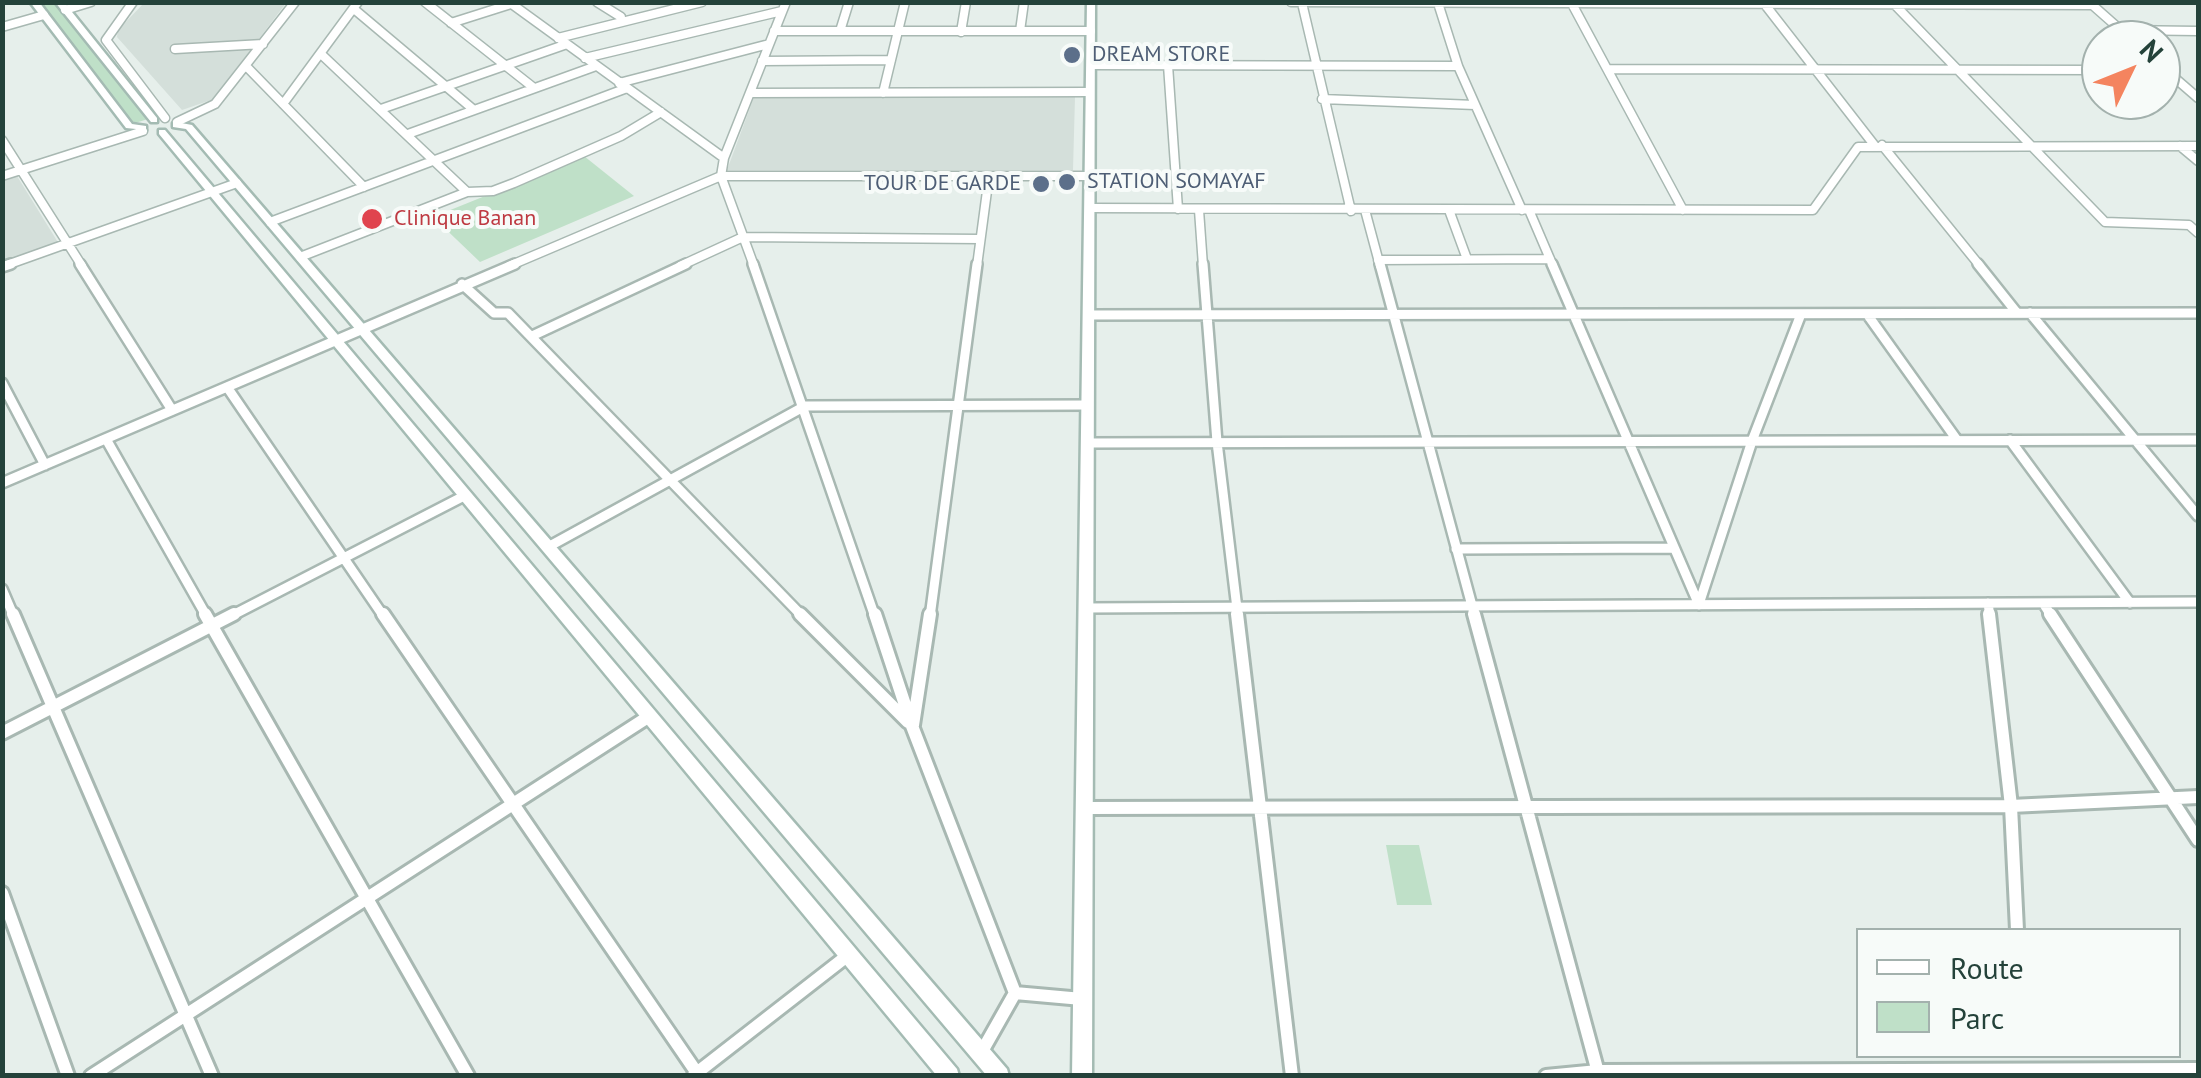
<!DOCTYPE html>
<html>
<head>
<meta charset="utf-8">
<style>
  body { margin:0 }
  #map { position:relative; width:2201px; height:1078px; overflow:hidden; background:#e6efeb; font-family:"PT Sans",sans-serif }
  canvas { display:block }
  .frame { position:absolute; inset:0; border:5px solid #24423a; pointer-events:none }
  .legend { position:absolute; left:1856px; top:928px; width:325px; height:130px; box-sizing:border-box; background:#f7fbf9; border:2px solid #a3b1ad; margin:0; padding:12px 18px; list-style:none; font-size:30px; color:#24423a }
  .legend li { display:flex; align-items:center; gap:20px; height:50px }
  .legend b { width:50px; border:2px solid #a3b1ad }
  .north { position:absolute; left:2081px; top:20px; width:100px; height:100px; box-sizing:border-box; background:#f7fbf9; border:2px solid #a3b1ad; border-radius:50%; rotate:47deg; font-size:28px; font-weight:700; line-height:40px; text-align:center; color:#24423a }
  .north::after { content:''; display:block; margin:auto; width:35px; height:45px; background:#f4845f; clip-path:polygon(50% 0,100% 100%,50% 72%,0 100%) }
</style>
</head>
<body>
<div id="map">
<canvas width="2201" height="1078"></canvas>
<div class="frame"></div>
<ul class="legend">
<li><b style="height:12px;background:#fff"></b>Route</li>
<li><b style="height:28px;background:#bfe0c8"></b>Parc</li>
</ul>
<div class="north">N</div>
</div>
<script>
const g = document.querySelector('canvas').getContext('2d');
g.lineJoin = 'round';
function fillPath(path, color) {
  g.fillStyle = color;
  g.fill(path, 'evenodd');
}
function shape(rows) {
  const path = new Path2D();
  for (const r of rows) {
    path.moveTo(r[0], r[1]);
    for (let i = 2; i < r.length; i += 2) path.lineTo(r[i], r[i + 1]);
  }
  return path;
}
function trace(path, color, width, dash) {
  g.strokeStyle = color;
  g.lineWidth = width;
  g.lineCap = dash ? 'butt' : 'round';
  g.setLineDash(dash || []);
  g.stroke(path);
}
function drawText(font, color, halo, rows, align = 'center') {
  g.font = font + ' "PT Sans",sans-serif';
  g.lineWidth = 8;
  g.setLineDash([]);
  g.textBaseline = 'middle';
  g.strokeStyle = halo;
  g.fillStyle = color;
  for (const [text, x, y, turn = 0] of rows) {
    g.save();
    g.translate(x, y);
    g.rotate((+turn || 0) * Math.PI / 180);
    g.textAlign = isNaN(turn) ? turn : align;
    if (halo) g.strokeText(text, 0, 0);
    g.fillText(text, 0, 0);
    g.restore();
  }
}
fillPath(shape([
  [144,3,286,3,214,99,182,110,117,37,118,30],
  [754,97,1075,97,1073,170,727,170],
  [17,176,59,244,3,264,2,180]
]), '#d4dfda');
fillPath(shape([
  [38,3,55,3,148,119,132,124],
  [584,156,634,196,480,262,433,217],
  [1386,845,1419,845,1432,905,1397,905]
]), '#bfe0c8');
const minorFar2 = shape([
  [133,2,106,40,165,118],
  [425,2,534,88],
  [509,2,724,158],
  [597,2,621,17,621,22],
  [1291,2,2091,5],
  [1571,2,1683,210],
  [1763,2,1875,146],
  [2089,2,2132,40],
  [1302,3,1351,211],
  [1438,3,1458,66,1522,210],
  [1895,5,2105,222,2189,225,2198,233],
  [354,9,474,110],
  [65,10,91,2],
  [451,23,511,4],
  [2,27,44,15],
  [2121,30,2198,31],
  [774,31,1091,31],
  [840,31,849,2],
  [1020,31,1024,2],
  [961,32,966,2],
  [558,38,702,2],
  [175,49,263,44],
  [585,58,782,11],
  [762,61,891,60],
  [1091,65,1458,66],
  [1168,65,1178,209],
  [246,66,364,187],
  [2161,66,2198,98],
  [1609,69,2101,70],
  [619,83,769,44],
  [750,93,1090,92],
  [883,93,905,2],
  [1322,99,1475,105],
  [283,104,358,2],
  [381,109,567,44],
  [177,122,215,104,295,2],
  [408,134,596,66],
  [2,140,82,266],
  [1882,145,1980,266],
  [2180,146,2198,161],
  [2,176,143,131],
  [467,192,493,191,514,183,621,136,661,112],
  [1089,208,1813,210,1858,147,2198,146],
  [1199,210,1203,266],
  [1365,210,1380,266],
  [1449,210,1467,259],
  [1529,210,1553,266],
  [270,222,627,88],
  [300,257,467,192,321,54],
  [1378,260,1550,259],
  [4,266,237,183],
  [509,266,721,176,1090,176],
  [680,266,743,237,980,239],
  [754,266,721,176,724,158,786,2],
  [977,266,989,176]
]);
const minorFar1 = shape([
  [80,264,172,410],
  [753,264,875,617],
  [1203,264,1217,442,1238,617],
  [1380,264,1475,617],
  [1552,264,1699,605],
  [1978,264,2017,313],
  [2,267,11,264],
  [462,284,494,313,508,313,803,617],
  [2030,313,2198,516],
  [1867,314,1957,440],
  [1088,315,2198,313],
  [532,336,686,264],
  [2,383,45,465],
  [227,387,384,617],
  [106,439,207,617],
  [2010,440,2130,603],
  [1087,443,2198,440],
  [2,483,515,264],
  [548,547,805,406,1088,405],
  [1456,549,1674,548],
  [2,589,14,617],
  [1988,603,1990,617],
  [2043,603,2052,617],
  [1699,604,1752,441,1801,314],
  [1086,608,2198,602],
  [229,617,464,496],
  [930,617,977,264]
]);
const minor = shape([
  [13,614,212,1076],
  [205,614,468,1076],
  [383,614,699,1076],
  [800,614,908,722],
  [875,614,912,726,1015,993,1082,999],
  [1237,614,1292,1076],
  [1474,614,1599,1076],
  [1989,614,2011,806,2017,930],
  [2050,614,2198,840],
  [913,725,930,614],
  [2,733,234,614],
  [1084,808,2011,806,2198,797],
  [2,893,68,1076],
  [981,1053,1015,993],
  [694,1075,847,956],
  [91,1076,648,717],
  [1546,1076,1598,1071,2198,1069]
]);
const secondary = shape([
  [30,2,39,2,132,124,146,126,146,130,126,128,30,2],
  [55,2,64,2,157,118,157,122,151,122,55,2],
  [1087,2,1095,2,1092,1076,1072,1076,1087,2],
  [176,122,192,125,1007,1069,1009,1076,987,1076,186,129,173,127,173,123,176,122],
  [159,130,165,130,957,1069,959,1076,937,1076,159,134,159,130]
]);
trace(minorFar2, '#a8b8b2', 11);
trace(minorFar1, '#a8b8b2', 14);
trace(minor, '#a8b8b2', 18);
trace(secondary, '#a4bbb3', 5);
trace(minorFar2, '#fff', 8);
trace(minorFar1, '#fff', 9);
trace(minor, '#fff', 12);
fillPath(secondary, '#fff');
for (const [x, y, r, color] of [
  [1072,55,10,"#5c6f8a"],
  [1067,182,10,"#5c6f8a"],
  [1041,184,10,"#5c6f8a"],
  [372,219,12,"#e0444e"]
]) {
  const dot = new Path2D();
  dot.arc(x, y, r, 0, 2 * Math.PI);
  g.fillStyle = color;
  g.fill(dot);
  trace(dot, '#f7fbf9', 4);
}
drawText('22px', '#4e5e75', '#f7fbf9', [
  ["DREAM STORE",1092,55],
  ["STATION SOMAYAF",1087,182],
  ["TOUR DE GARDE",1021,184,"right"]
], 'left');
drawText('22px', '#be3a42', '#f7fbf9', [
  ["Clinique Banan",394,219]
], 'left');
</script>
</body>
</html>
